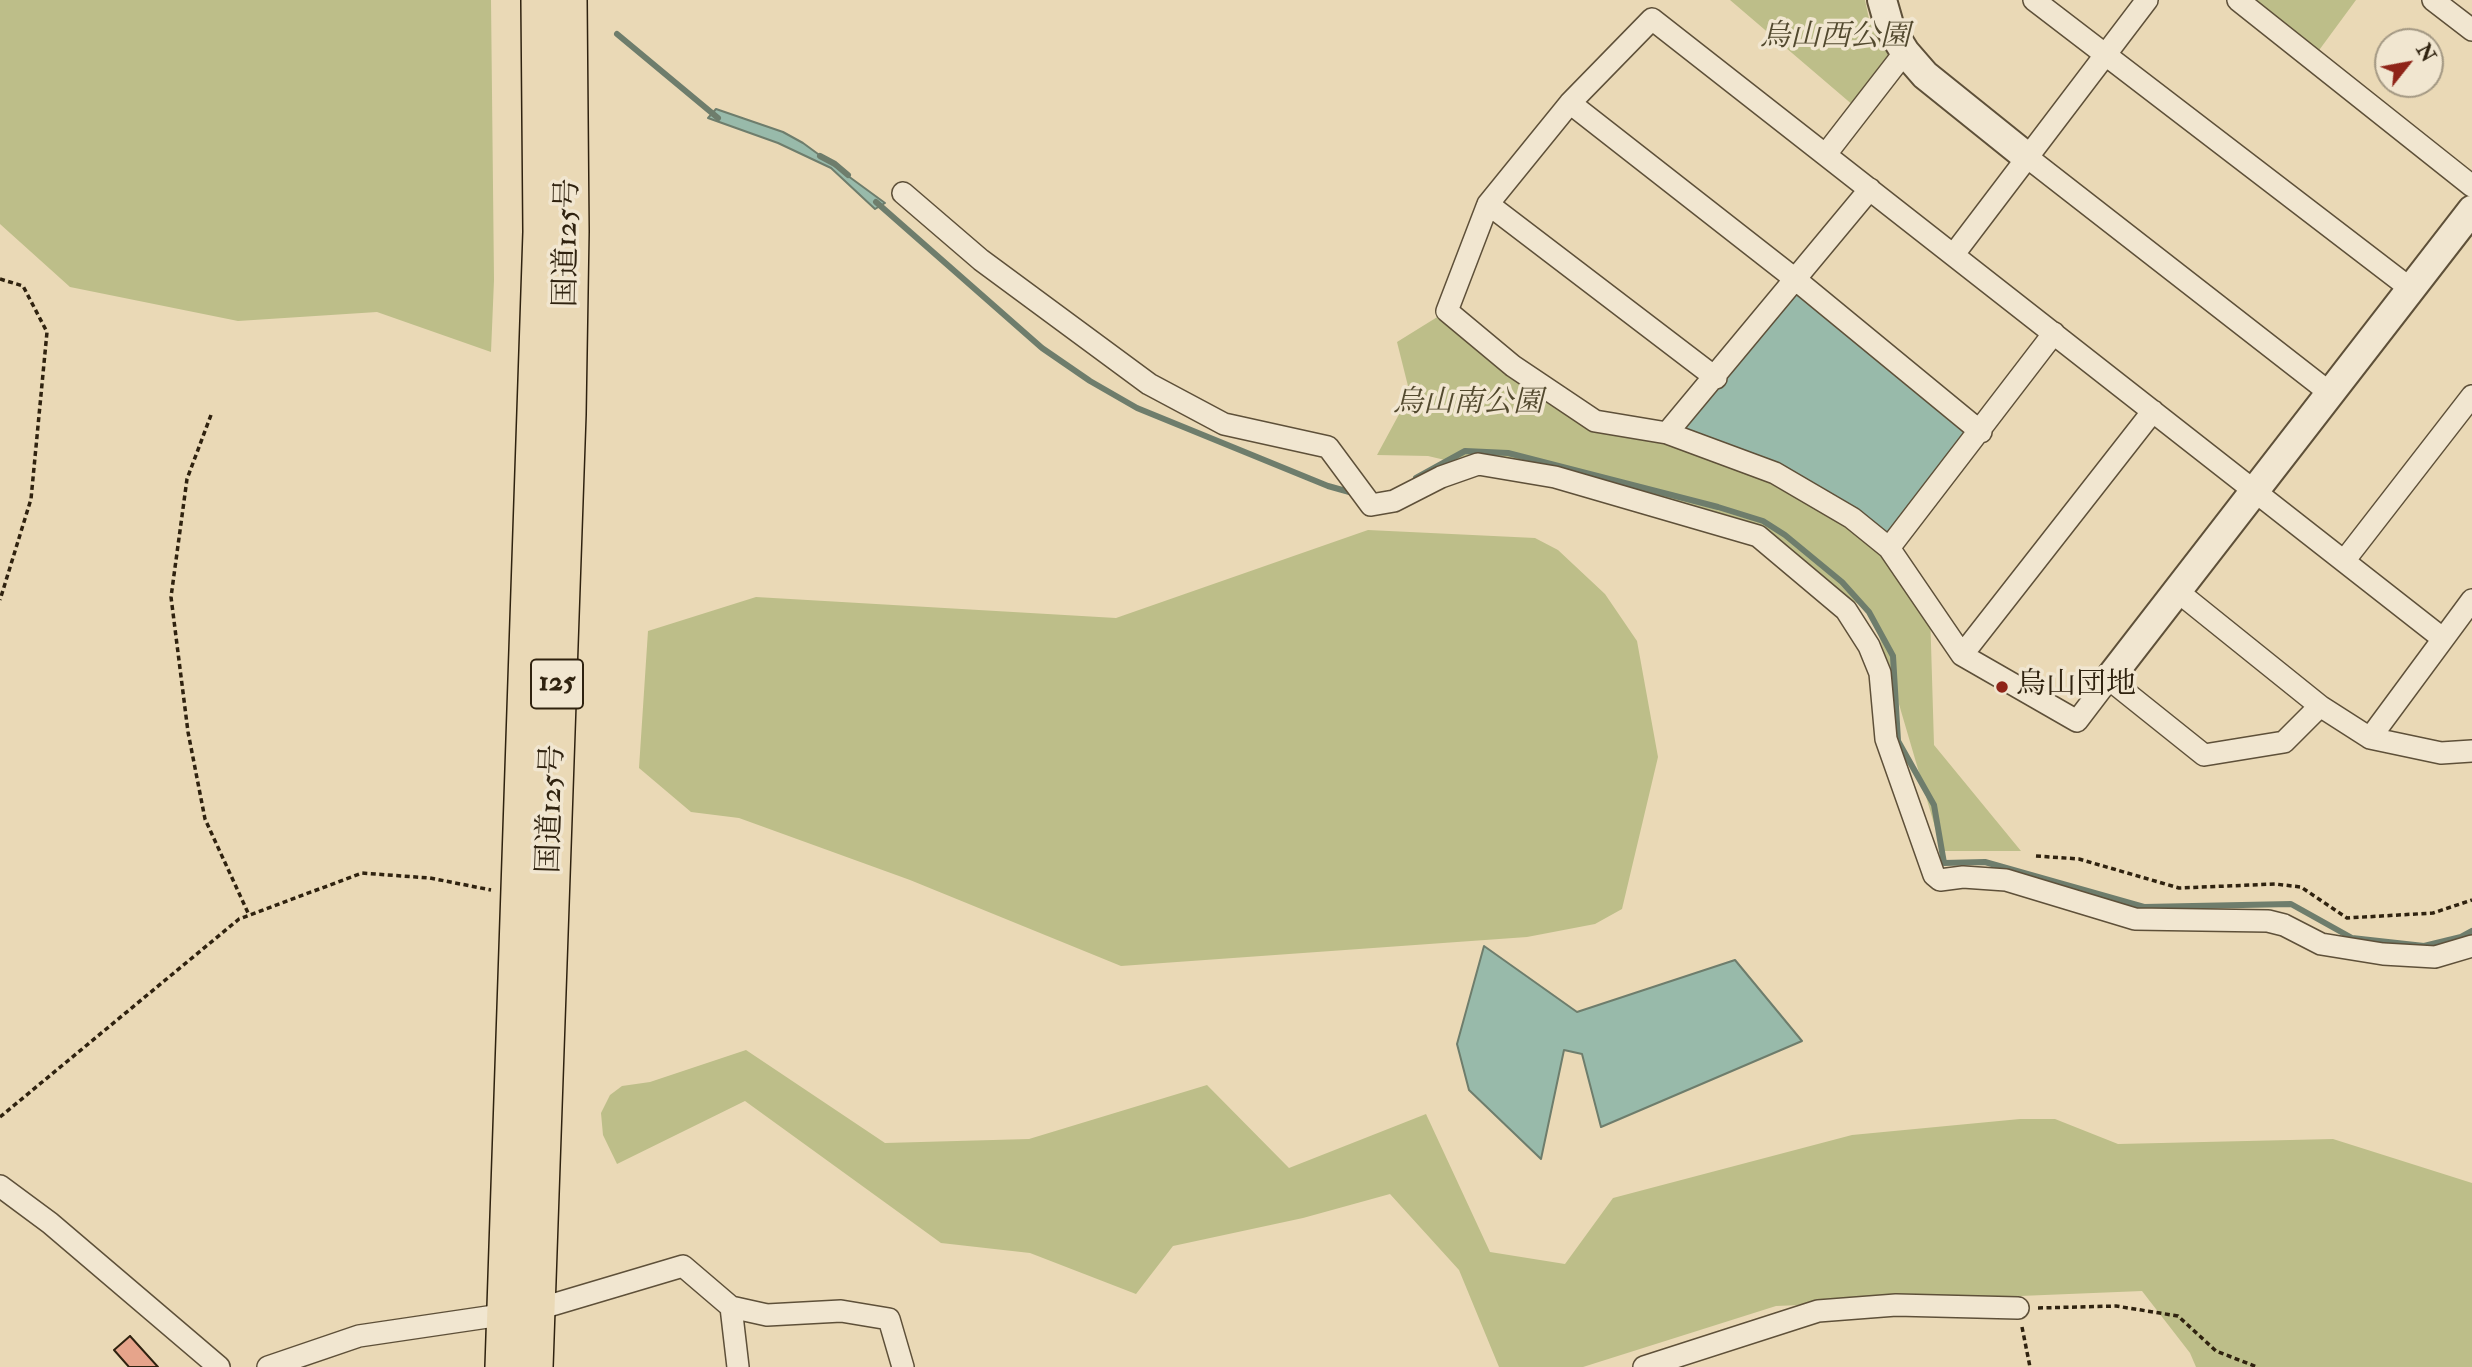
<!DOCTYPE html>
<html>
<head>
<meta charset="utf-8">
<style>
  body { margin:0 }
  #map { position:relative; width:2472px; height:1367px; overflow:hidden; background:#ead9b6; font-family:"IM FELL Double Pica",serif }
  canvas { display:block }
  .north { position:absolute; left:2374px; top:28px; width:70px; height:70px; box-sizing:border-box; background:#f1e6d0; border:2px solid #a39883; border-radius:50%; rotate:59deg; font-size:19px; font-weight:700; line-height:28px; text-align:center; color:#2f220f }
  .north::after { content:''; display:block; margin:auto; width:24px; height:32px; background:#8f2418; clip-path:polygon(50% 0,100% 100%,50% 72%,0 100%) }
</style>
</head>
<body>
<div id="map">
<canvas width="2472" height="1367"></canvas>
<div class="north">N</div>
</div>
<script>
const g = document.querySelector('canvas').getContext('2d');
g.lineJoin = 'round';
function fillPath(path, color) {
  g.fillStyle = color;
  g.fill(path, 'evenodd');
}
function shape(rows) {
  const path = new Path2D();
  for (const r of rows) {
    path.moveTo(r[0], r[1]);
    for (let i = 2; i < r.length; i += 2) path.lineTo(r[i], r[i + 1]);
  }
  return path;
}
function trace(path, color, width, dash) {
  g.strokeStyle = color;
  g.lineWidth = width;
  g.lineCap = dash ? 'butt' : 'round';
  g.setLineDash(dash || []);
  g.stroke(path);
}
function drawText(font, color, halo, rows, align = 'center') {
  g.font = font + ' "IM FELL Double Pica","Noto Serif JP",serif';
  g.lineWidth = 7;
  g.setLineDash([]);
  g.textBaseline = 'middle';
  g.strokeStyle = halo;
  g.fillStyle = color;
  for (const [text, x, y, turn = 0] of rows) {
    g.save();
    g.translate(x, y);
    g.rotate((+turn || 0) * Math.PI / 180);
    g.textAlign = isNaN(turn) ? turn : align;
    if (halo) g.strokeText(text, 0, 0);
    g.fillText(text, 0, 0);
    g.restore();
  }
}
fillPath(shape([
  [0,0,491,0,494,280,491,352,377,312,238,321,70,287,0,224],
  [1730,0,1865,0,1869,19,1892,57,1854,106],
  [2248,0,2356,0,2317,53],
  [1447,311,1595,421,1667,433,1852,518,1930,610,1934,745,2021,851,1942,851,1872,612,1727,526,1428,456,1377,455,1410,394,1397,342],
  [1368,530,1535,538,1558,550,1605,594,1637,641,1658,757,1622,909,1595,924,1527,937,1121,966,910,880,739,818,691,812,639,768,648,631,756,597,1116,618],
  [746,1050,885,1143,1029,1139,1207,1085,1289,1168,1426,1114,1490,1252,1565,1264,1613,1198,1852,1135,2020,1119,2055,1119,2118,1144,2333,1139,2472,1183,2472,1367,2196,1367,2190,1353,2142,1291,1776,1306,1583,1367,1499,1367,1459,1270,1390,1194,1303,1218,1173,1246,1136,1294,1030,1253,941,1243,745,1101,617,1164,603,1135,601,1113,610,1095,622,1086,650,1082]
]), '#bdbe89');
const water = shape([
  [716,109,783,132,803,143,885,203,875,209,831,168,778,143,708,118,716,109],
  [1796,286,1981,436,1885,553,1852,518,1672,438,1796,286],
  [1484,946,1577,1012,1735,960,1802,1041,1601,1127,1582,1054,1564,1050,1541,1159,1469,1090,1457,1044,1484,946]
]);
fillPath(water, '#98baaa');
trace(water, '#6e7d6c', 2);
trace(shape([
  [617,34,718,118],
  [820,156,835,164,848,175],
  [876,202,1042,348,1090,381,1137,408,1328,486,1353,493],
  [1416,478,1465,451,1508,453,1718,507,1763,521,1785,535,1842,582,1869,612,1893,656,1898,741,1934,805,1944,863,1985,862,2144,907,2291,904,2352,938,2424,946,2461,937,2472,931]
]), '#6e7d6c', 6);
const building = shape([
  [130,1336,158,1367,129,1367,114,1350,130,1336]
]);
fillPath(building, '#e6a48b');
trace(building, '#2f220f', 2);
const minor = shape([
  [2034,0,2411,289],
  [2238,0,2472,186],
  [2433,0,2472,30],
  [1570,103,1795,279,1981,432],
  [1826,154,1905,52],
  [2027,157,2330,393],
  [903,193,981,260,1149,384,1224,424,1328,447,1371,505,1394,501,1441,477,1478,464,1555,477,1758,536,1846,610,1869,646,1880,673,1886,739,1934,875,1940,880,1963,877,2006,880,2135,919,2268,921,2284,925,2321,944,2383,954,2435,957,2472,946],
  [1488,204,1716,378],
  [1954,254,2147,0],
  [1667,433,1870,189],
  [1889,548,2054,333],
  [2344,561,2472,396],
  [2177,591,2320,706],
  [2442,638,1652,19,1570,103,1488,204,1447,311,1513,366,1595,421,1667,433,1775,473,1852,518,1889,548,1962,655,2077,721,2109,679,2204,755,2284,742,2320,706,2370,738,2441,753,2472,751],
  [1962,655,2153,411],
  [2370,738,2472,600],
  [0,1186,50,1223,219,1367],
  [731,1307,738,1367],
  [268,1367,359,1336,535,1310,683,1266,731,1307,767,1315,841,1311,889,1319,903,1367],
  [1644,1367,1818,1311,1896,1305,2018,1308]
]);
const tertiary = shape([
  [1882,0,1890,28,1905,52,1925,75,2027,157],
  [2109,679,2472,210]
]);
const trunk = shape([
  [504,1367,542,232,540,0],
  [534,1367,567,414,570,231,568,0]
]);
trace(minor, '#5e5039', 24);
trace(tertiary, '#5e5039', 32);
trace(trunk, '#2f220f', 40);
trace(shape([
  [0,279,23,286,47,332,31,499,0,600],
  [211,415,187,479,171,597,188,732,205,819,249,915],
  [2036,856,2079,859,2179,888,2275,884,2301,887,2347,918,2433,913,2472,900],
  [0,1117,239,919,362,873,430,878,491,890],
  [2038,1308,2116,1306,2178,1316,2216,1351,2257,1367],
  [2022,1327,2030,1367]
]), '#2f220f', 3.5, [5, 3.5]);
trace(minor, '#f1e6d0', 21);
trace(tertiary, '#f1e6d0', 28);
trace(trunk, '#ead9b6', 37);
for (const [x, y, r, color] of [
  [2002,687,7,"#8f2418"]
]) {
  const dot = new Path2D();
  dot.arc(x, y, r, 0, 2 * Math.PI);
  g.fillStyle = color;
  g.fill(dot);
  trace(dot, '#f1e6d0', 2.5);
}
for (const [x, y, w] of [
  [557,684,52]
]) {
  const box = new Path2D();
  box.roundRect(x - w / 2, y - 24.5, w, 49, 5);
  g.fillStyle = '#f1e6d0';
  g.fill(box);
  trace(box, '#2f220f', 2);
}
drawText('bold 28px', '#2f220f', null, [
  ["125",557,684]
]);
drawText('italic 30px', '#52492e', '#f1e6d0', [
  ["烏山西公園",1835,39],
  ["烏山南公園",1468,405]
]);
drawText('30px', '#2f220f', '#f1e6d0', [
  ["国道125号",569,243,-89],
  ["国道125号",553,809,-88]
]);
drawText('30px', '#2f220f', '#f1e6d0', [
  ["烏山団地",2016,687]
], 'left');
</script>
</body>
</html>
